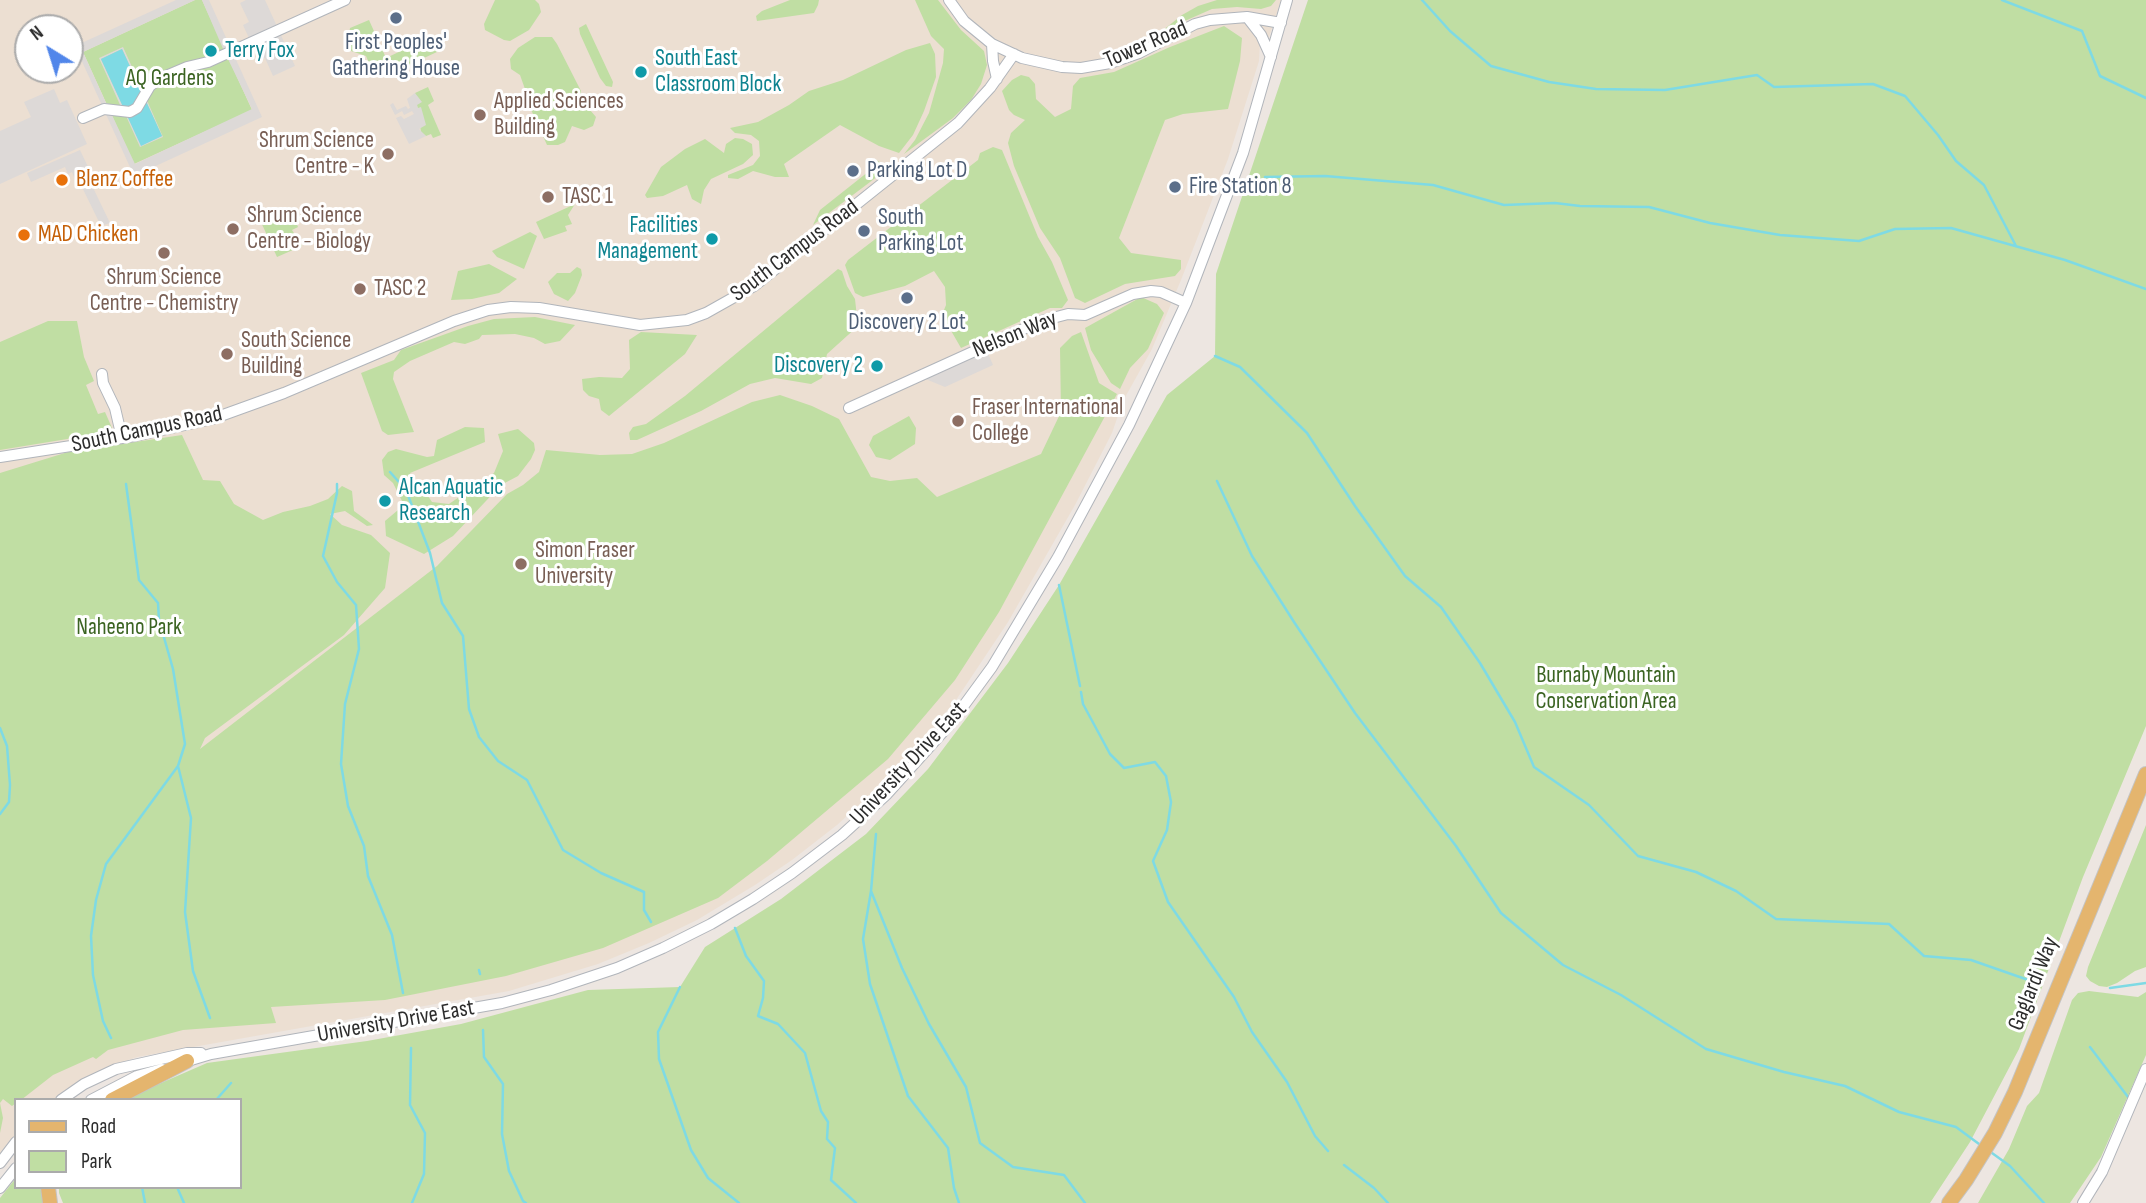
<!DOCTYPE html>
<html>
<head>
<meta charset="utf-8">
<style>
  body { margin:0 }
  #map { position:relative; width:2146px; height:1203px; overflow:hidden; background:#ede6e1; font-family:"Sofia Sans Condensed",sans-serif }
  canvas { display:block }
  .legend { position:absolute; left:14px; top:1098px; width:228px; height:91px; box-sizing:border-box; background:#fff; border:2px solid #ababab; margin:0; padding:9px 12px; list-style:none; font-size:21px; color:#2d2d2d }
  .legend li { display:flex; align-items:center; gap:14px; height:35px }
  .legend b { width:35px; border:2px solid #ababab }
  .north { position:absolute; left:14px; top:14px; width:70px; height:70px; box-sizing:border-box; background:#fff; border:2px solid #ababab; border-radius:50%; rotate:322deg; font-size:19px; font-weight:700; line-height:28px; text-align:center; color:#2d2d2d }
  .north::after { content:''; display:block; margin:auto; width:24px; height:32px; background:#5186ea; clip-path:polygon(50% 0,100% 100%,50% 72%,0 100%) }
</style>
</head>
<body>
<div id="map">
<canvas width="2146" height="1203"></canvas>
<ul class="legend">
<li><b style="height:9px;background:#e4b56e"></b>Road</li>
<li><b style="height:19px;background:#c0dea3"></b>Park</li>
</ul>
<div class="north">N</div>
</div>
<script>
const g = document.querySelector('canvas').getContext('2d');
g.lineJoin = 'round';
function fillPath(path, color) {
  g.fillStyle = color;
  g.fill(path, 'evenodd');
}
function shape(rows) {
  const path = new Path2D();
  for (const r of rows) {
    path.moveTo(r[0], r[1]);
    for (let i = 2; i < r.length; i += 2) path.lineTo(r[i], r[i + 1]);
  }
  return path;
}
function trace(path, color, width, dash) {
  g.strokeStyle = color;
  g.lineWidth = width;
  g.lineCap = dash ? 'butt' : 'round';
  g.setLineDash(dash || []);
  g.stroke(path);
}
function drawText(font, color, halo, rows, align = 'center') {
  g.font = font + ' "Sofia Sans Condensed",sans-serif';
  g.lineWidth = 6;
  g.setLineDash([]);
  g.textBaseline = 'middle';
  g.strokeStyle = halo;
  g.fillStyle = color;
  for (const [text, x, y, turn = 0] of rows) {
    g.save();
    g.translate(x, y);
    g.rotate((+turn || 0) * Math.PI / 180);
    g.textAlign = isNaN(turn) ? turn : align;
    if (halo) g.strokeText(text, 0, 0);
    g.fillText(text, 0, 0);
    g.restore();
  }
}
fillPath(shape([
  [0,0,1281,0,1269,37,1260,43,1259,61,1228,159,1181,280,1152,349,1123,401,1112,433,1075,505,1008,622,956,700,916,748,880,786,837,825,792,860,755,885,697,920,649,943,598,964,509,991,137,1057,114,1065,54,1100,16,1100,16,1136,0,1155],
  [28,28,70,28,70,70,28,70]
]), '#ecdfd2');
fillPath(shape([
  [195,0,202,0,252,110,134,164,83,52],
  [495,0,535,0,539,4,541,12,529,30,510,41,504,40,485,30,484,24],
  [790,0,819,0,818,5,814,13,757,21,756,16,762,11],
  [915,0,938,0,961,30,984,51,987,65,981,84,971,100,953,118,904,154,915,140,929,113,943,63,944,49,931,36],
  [1217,0,1276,0,1271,6,1261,9,1237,7,1212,9,1162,31,1182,15,1198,6],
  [1308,0,2146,0,2146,726,2083,877,2019,1049,1970,1142,1930,1203,63,1203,59,1193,59,1187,240,1187,240,1100,122,1100,207,1063,367,1041,461,1024,588,990,680,987,705,947,781,899,866,834,928,769,1008,663,1059,585,1167,395,1215,356,1216,274],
  [369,20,386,58,420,42,424,49,434,45,437,52,400,69,396,61,373,72,366,56,351,51,345,42,348,40,350,28],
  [586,24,613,82,612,87,606,86,600,78,580,34,579,28],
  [1224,26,1242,38,1240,61,1228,109,1183,114,1165,120,1119,238,1131,253,1181,260,1181,269,1175,276,1125,284,1085,303,1075,298,1060,258,1040,228,1014,166,1008,143,1011,133,1025,120,1014,115,1009,110,1002,91,1012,80,1021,75,1029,77,1035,84,1036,99,1055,117,1071,109,1073,86,1080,78,1114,72,1170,47],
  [535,37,552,37,557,44,581,91,579,104,590,110,596,117,593,126,584,130,572,126,565,142,558,145,547,145,528,103,529,93,536,91,525,89,520,75,511,69,510,59,518,48],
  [930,43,935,54,936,77,924,111,913,135,899,153,879,146,840,125,784,164,789,177,775,177,753,171,738,179,728,178,728,175,753,165,760,156,759,141,751,135,735,133,730,128,758,122,789,105,809,91,843,80,906,50],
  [428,87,434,101,428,105,441,135,433,138,431,134,426,136,421,132,417,105,415,93],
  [735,138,743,139,752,144,753,155,743,164,711,179,704,190,701,204,692,199,687,185,663,196,647,198,645,195,661,167,685,149,705,139,724,153,726,144],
  [993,147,1002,150,1038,237,1052,262,1068,300,1062,308,1050,308,961,348,942,315,946,305,945,287,934,271,905,286,863,297,855,293,845,265,848,260,978,160,980,153],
  [875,159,885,166,882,173,813,225,820,210,873,168,870,162],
  [575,204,568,215,572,224,565,226,567,231,544,239,536,222],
  [282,210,284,216,292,212,298,227,292,230,302,246,277,257,260,220],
  [530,232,537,236,524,269,497,257,492,251],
  [489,264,517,279,499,293,472,299,451,300,458,271],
  [577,267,581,269,582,275,575,293,568,301,554,294,548,282,557,273,570,273],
  [838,269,842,271,847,286,855,299,858,326,827,354,822,378,811,384,775,378,750,384,701,411,637,440,630,440,629,433,633,427,646,424,685,396],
  [1141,297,1157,304,1164,313,1148,349,1130,368,1120,389,1111,383,1091,350,1085,328],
  [535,317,575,325,560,341,545,344,534,338,515,334,482,335,479,339,465,344,454,342,410,361,394,372,393,379,414,432,388,435,382,431,361,373,394,360,401,350,468,326,494,319],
  [48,321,77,321,84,357,94,381,86,385,98,414,105,412,112,428,104,433,0,450,0,342],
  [641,332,697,335,685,354,609,416,601,410,599,399,589,396,583,390,582,379,599,377,622,378,630,369,629,340],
  [1081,332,1099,383,1117,394,999,612,955,680,888,759,767,861,718,898,603,948,506,976,385,1000,271,1007,276,1023,183,1030,108,1050,96,1059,93,1057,53,1075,21,1100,16,1100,16,1103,12,1106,3,1099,0,1103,3,1118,0,1133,0,473,68,452,182,435,203,480,220,481,234,504,263,520,283,512,310,506,328,499,342,486,352,491,354,511,373,525,367,526,345,511,330,514,342,525,371,535,390,553,385,588,344,635,205,738,200,749,437,566,507,494,523,485,539,472,546,450,600,455,632,454,664,443,752,402,780,395,812,406,839,419,871,477,890,481,917,478,937,497,1041,454,1061,412,1060,348,1072,336],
  [909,416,916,428,915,444,890,460,876,457,869,445,873,436],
  [465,427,484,428,485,442,410,473,418,489,426,493,432,502,449,504,494,473,503,451,498,434,518,429,534,443,535,450,531,459,518,476,501,485,453,536,424,554,386,536,385,521,404,505,393,483,384,475,382,460,388,452,396,449,427,457,434,456,437,440],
  [2146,825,2146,967,2135,971,2117,983,2107,987,2099,986,2090,981,2086,976,2088,967],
  [2089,991,2138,997,2146,992,2146,1055,2101,1157,2070,1203,1978,1203,2009,1149,2027,1106,2039,1093,2072,1000,2078,993],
  [16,1178,16,1187,43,1187,45,1203,0,1203,0,1198]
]), '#c0dea3');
fillPath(shape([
  [176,0,195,0,83,52,106,103,121,107,99,58,123,47,143,91,144,87,152,80,224,51,202,0,209,0,262,117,134,176,75,46],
  [122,49,162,136,141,145,101,59],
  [227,57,252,109,135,164,112,115,126,116,140,147,163,137,146,98,152,88,189,69,205,67],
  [246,0,265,0,295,66,273,76,265,58,259,60,243,25,249,22,240,3],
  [54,89,60,103,67,100,87,144,0,184,0,131,31,117,24,102],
  [415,93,422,102,417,105,418,108,421,107,426,125,419,129,426,136,409,144,396,118,401,116,404,119,414,114,412,111,404,115,402,111,395,115,390,105,393,103,397,110,406,106,408,109,410,108,407,99],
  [80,150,89,169,85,171,110,223,101,226,79,181,76,182,72,172,68,174,65,167,31,182,27,173],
  [986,349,993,365,945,387,923,378]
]), '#ddd9d7');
fillPath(shape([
  [122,49,162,136,141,146,101,59]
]), '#7edae4');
trace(shape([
  [1422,0,1450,31,1491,66,1549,82,1596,89,1665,90,1757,75,1774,87,1873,84,1905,96,1938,135,1956,161,1984,185,2016,246],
  [2002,0,2082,31,2100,76,2146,98],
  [1265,177,1325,176,1433,185,1504,205,1555,203,1580,206,1649,207,1710,223,1780,235,1859,241,1895,229,1951,228,2065,260,2146,289],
  [1215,356,1240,367,1307,433,1355,506,1405,576,1441,607,1480,663,1515,722,1534,767,1589,805,1638,856,1696,872,1736,891,1776,919,1889,924,1924,956,1971,960,2034,982],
  [390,472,406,490,430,553,442,603,463,636,469,709,479,737,498,761,527,780,563,850,601,873,644,892,644,910,651,922],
  [1217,481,1252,556,1294,622,1355,713,1456,846,1501,913,1563,965,1621,995,1706,1049,1784,1072,1845,1086,1899,1112,1956,1127,1979,1144],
  [337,484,337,493,323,556,337,582,356,605,359,649,345,704,341,764,348,806,364,846,368,876,392,935,403,993],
  [1059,585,1080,686],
  [1081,692,1083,704,1110,754,1124,768,1155,762,1166,776,1171,802,1167,830,1153,861,1168,902,1234,997,1252,1032,1287,1082,1315,1136,1328,1151],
  [0,728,7,746,10,785,9,802,0,814],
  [178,766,191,818,185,912,193,971,210,1018],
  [876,834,871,891,863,939,870,984,908,1096,948,1148,954,1188,959,1203],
  [871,891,902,968,929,1024,966,1087,980,1143,1013,1167,1064,1175,1085,1203],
  [735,928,746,956,764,981,763,998,758,1016,778,1024,805,1053,821,1111,828,1122,827,1139,835,1148,831,1180,856,1203],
  [479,970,480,974],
  [680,987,658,1032,659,1059,691,1150,708,1178,739,1203],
  [2110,988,2146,983],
  [483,1030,484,1057,503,1084,502,1134,509,1171,523,1201,526,1203],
  [111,1038,103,1021,93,975,91,936,96,900,106,864,178,766,185,744,173,669,159,620,158,603,139,580,126,484],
  [2090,1047,2128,1097],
  [411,1048,410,1105,425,1133,424,1174,412,1203],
  [216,1100,231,1083],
  [1992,1153,2010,1166,2044,1203],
  [1344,1165,1374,1188,1388,1203],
  [142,1187,145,1203],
  [177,1187,184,1203]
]), '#7edae4', 2.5);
const minor = shape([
  [949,0,964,21,992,44,1022,58,1062,67,1081,68,1110,63,1139,53,1195,24,1210,20,1247,17,1281,23],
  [1247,17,1261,35,1271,57],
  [992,44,993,61,997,79],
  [83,118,104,109,130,112,137,108,150,86,161,78,187,67,208,62,345,0],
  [102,374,103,383,115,408,122,438],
  [849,408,1041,321,1068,314,1085,315,1133,294,1151,291,1161,292,1186,303],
  [0,457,135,436,212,419,284,393,454,321,488,310,511,307,539,308,640,325,687,320,706,313,754,286,958,123,990,88,1014,54],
  [181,1063,211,1054,502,1003,551,990,617,968,663,948,711,924,753,899,792,873,842,835,887,794,951,723,992,667,1058,557,1129,425,1186,303,1243,153,1287,0],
  [61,1100,84,1084,116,1069,187,1053,201,1053],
  [91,1100,137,1076,162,1069],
  [0,1163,16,1142],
  [0,1188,16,1168],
  [2083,1203,2102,1172,2146,1069]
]);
const major = shape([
  [112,1100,187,1061],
  [48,1187,50,1203],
  [1949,1203,1966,1180,1995,1133,2015,1092,2146,774]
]);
trace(minor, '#b1b5bb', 12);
trace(major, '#c4c4c4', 16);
trace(minor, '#fff', 10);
trace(major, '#e4b56e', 14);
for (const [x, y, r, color] of [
  [396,18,7,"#5c6f8a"],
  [211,51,7,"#0f9aa8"],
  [641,72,7,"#0f9aa8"],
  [480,115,7,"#8d6e63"],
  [388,154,7,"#8d6e63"],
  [853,171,7,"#5c6f8a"],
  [62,180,7,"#e8710a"],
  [1175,187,7,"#5c6f8a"],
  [548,197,7,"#8d6e63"],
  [233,229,7,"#8d6e63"],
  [864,231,7,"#5c6f8a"],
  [24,235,7,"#e8710a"],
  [712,239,7,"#0f9aa8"],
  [164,253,7,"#8d6e63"],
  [360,289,7,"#8d6e63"],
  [907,298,7,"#5c6f8a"],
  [227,354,7,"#8d6e63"],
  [877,366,7,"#0f9aa8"],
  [958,421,7,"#8d6e63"],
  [385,501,7,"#0f9aa8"],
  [521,564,7,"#8d6e63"]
]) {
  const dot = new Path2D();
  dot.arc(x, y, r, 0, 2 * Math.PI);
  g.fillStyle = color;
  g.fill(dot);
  trace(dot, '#fff', 2.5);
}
drawText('23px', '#4e5e75', '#fff', [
  ["First Peoples'",396,43,"center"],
  ["Gathering House",396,69,"center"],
  ["Parking Lot D",867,171],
  ["Fire Station 8",1189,187],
  ["South",878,218],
  ["Parking Lot",878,244],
  ["Discovery 2 Lot",907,323,"center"]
], 'left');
drawText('23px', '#2d2d2d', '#fff', [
  ["Tower Road",1146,45,-23],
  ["South Campus Road",795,251,-37],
  ["Nelson Way",1015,335,-22],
  ["South Campus Road",147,430,-12],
  ["University Drive East",909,764,-47],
  ["Gaglardi Way",2034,984,-68],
  ["University Drive East",396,1022,-10]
]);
drawText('23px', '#0d838f', '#fff', [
  ["Terry Fox",225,51],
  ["South East",655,59],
  ["Classroom Block",655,85],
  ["Facilities",698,226,"right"],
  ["Management",698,252,"right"],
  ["Discovery 2",863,366,"right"],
  ["Alcan Aquatic",399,488],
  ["Research",399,514]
], 'left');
drawText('23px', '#3b6422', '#fff', [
  ["AQ Gardens",170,79],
  ["Naheeno Park",129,628],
  ["Burnaby Mountain",1606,676],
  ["Conservation Area",1606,702]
]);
drawText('23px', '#785e54', '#fff', [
  ["Applied Sciences",494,102],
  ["Building",494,128],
  ["Shrum Science",374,141,"right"],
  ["Centre - K",374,167,"right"],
  ["TASC 1",562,197],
  ["Shrum Science",247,216],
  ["Centre - Biology",247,242],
  ["Shrum Science",164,278,"center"],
  ["Centre - Chemistry",164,304,"center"],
  ["TASC 2",374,289],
  ["South Science",241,341],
  ["Building",241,367],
  ["Fraser International",972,408],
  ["College",972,434],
  ["Simon Fraser",535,551],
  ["University",535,577]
], 'left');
drawText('23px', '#c56008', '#fff', [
  ["Blenz Coffee",76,180],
  ["MAD Chicken",38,235]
], 'left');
</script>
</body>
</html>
